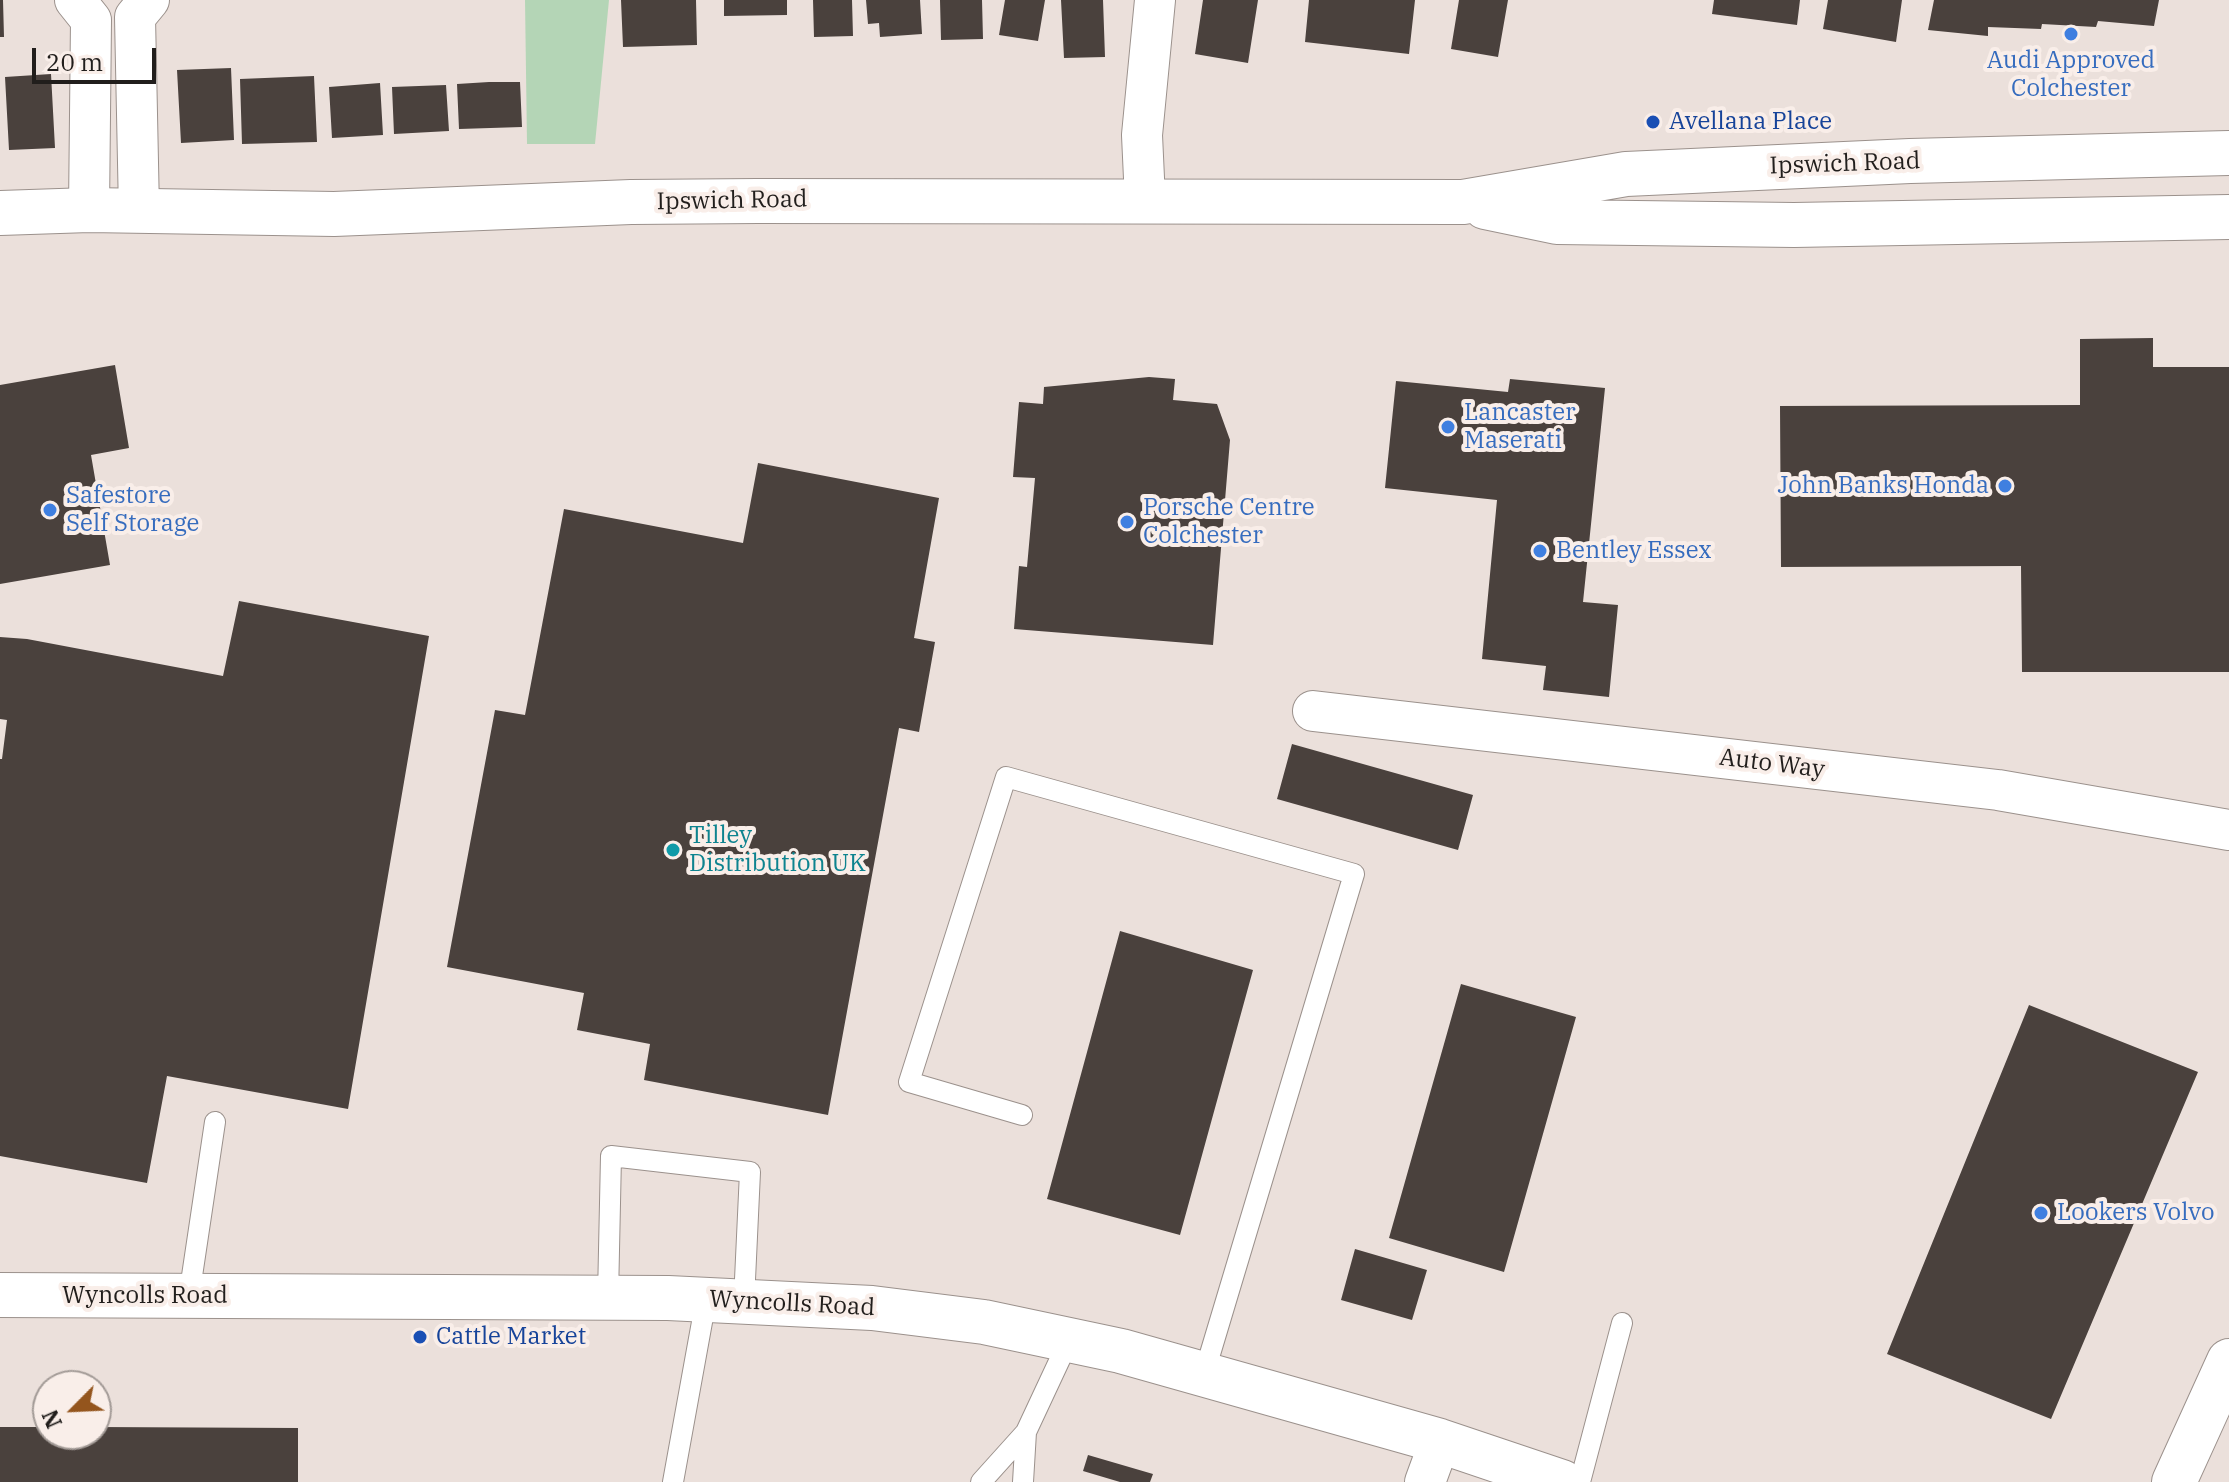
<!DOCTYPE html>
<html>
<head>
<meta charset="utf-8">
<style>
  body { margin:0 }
  #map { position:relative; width:2229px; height:1482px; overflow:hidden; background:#ebe0db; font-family:"IBM Plex Serif",serif }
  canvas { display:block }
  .north { position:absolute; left:32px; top:1370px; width:80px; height:80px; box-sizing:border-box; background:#f9eee9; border:2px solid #a39b97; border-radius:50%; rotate:246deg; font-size:22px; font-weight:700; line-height:32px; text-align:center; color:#211e1c }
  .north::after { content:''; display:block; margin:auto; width:28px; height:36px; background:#94551d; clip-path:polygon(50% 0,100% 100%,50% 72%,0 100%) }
  .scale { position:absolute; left:32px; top:48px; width:124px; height:36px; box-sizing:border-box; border:4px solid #211e1c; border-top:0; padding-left:10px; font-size:24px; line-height:28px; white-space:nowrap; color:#211e1c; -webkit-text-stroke:6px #f9eee9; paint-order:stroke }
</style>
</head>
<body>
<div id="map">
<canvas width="2229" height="1482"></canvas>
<div class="north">N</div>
<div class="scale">20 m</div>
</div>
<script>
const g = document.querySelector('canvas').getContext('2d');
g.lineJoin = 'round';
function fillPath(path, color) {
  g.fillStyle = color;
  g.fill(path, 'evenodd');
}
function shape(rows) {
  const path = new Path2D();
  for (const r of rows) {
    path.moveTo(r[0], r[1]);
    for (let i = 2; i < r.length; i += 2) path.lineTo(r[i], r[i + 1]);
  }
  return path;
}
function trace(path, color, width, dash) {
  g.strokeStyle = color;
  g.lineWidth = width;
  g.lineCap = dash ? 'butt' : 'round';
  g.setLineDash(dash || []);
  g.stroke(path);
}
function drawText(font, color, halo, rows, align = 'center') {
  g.font = font + ' "IBM Plex Serif",serif';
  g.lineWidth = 8;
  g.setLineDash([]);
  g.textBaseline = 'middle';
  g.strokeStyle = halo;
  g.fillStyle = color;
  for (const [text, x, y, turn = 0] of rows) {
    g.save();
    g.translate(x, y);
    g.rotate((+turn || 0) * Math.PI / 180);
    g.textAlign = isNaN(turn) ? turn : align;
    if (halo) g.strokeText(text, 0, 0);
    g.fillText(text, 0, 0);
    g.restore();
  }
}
fillPath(shape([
  [525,0,609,0,595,144,527,144]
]), '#b4d5b6');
fillPath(shape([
  [0,0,3,0,4,37,0,37],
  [621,0,696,0,697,45,623,47],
  [724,0,787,0,787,15,724,16],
  [813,0,852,0,853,36,814,37],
  [866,0,920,0,922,34,880,37,879,23,868,24],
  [940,0,982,0,983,39,941,40],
  [1005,0,1045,0,1038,41,999,35],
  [1061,0,1103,0,1105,57,1064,58],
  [1203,0,1258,0,1248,63,1195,54],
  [1309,0,1415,0,1409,54,1305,42],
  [1459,0,1508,0,1498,57,1451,49],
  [1714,0,1800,0,1797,25,1712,14],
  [1828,0,1902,0,1896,42,1823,29],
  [1934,0,2159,0,2154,26,2098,21,2096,27,2042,24,2041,29,1988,27,1988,36,1928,30],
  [231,68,234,140,181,143,177,70],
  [51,74,55,148,9,150,5,77],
  [314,76,317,142,242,144,240,79],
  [489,82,520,82,522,127,459,129,457,84],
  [380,83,383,135,332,138,329,87],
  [446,85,449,131,394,134,392,87],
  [2153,338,2153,367,2229,367,2229,672,2022,672,2021,566,1781,567,1780,406,2080,405,2080,339],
  [115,365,129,448,91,455,110,565,0,584,0,385],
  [1149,377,1175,379,1173,400,1217,404,1230,440,1213,645,1014,629,1019,566,1027,567,1035,478,1013,477,1019,402,1043,404,1044,387],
  [1510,379,1605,388,1583,602,1618,605,1609,697,1543,690,1546,666,1482,659,1497,500,1385,488,1396,381,1508,392],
  [758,463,939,498,914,638,935,642,919,732,899,728,828,1115,644,1080,650,1044,577,1030,584,993,447,967,495,710,525,715,564,509,743,543],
  [239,601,429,636,348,1109,167,1076,147,1183,0,1156,0,759,2,759,7,720,0,719,0,637,27,639,223,676],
  [1292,744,1473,795,1458,850,1277,799],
  [1120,931,1253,970,1180,1235,1047,1199],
  [1461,984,1576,1017,1504,1272,1389,1238],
  [2029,1005,2198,1072,2051,1419,1887,1354],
  [1355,1249,1427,1270,1412,1320,1341,1300],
  [0,1427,48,1427,48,1434,96,1434,96,1427,298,1428,298,1482,0,1482],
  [1088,1455,1153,1474,1150,1482,1120,1482,1083,1471]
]), '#4a413d');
const service = shape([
  [1022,1115,909,1082,1006,777,1354,874,1204,1374],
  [189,1296,215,1122],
  [608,1297,611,1156,750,1172,744,1301],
  [673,1482,706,1300],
  [981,1482,1026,1432,1069,1340],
  [1023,1482,1026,1432],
  [1580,1482,1622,1323]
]);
const minor = shape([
  [75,0,91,20,89,210],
  [1145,200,1142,135,1155,0],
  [139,211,135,17,149,0],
  [1313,711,1998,790,2229,830],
  [1425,1482,1440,1441]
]);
const tertiary = shape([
  [0,1295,668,1298,872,1308,984,1322,1121,1351,1440,1441,1562,1482],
  [2174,1482,2229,1361]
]);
const primary = shape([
  [1485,207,1557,222,1794,225,2229,217],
  [0,213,89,210,334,214,631,202,758,201,1463,202,1626,174,1910,161,2229,153]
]);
trace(service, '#9b918c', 22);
trace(minor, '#9b918c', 42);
trace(tertiary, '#9b918c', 46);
trace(primary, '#9b918c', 46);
trace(service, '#fff', 20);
trace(minor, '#fff', 40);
trace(tertiary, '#fff', 44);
trace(primary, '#fff', 44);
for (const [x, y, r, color] of [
  [2071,34,8,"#3f7fe0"],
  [1653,122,8,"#1a4fb4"],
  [1448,427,8,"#3f7fe0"],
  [2005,486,8,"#3f7fe0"],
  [50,510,8,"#3f7fe0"],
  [1127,522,8,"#3f7fe0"],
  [1540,551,8,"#3f7fe0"],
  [673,850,8,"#0f9aa8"],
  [2041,1213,8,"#3f7fe0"],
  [420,1337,8,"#1a4fb4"]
]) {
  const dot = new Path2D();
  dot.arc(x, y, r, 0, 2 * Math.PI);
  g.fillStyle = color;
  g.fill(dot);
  trace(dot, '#f9eee9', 3);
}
drawText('24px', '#366cbe', '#f9eee9', [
  ["Audi Approved",2071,61,"center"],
  ["Colchester",2071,89,"center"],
  ["Lancaster",1464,413],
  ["Maserati",1464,441],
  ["John Banks Honda",1989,486,"right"],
  ["Safestore",66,496],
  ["Self Storage",66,524],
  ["Porsche Centre",1143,508],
  ["Colchester",1143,536],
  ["Bentley Essex",1556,551],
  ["Lookers Volvo",2057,1213]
], 'left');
drawText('24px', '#164399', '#f9eee9', [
  ["Avellana Place",1669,122],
  ["Cattle Market",436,1337]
], 'left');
drawText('24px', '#211e1c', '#f9eee9', [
  ["Ipswich Road",1845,164,-2],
  ["Ipswich Road",732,201,-1],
  ["Auto Way",1772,764,7],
  ["Wyncolls Road",145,1296],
  ["Wyncolls Road",792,1304,3]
]);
drawText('24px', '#0d838f', '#f9eee9', [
  ["Tilley",689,836],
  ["Distribution UK",689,864]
], 'left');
</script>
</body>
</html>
